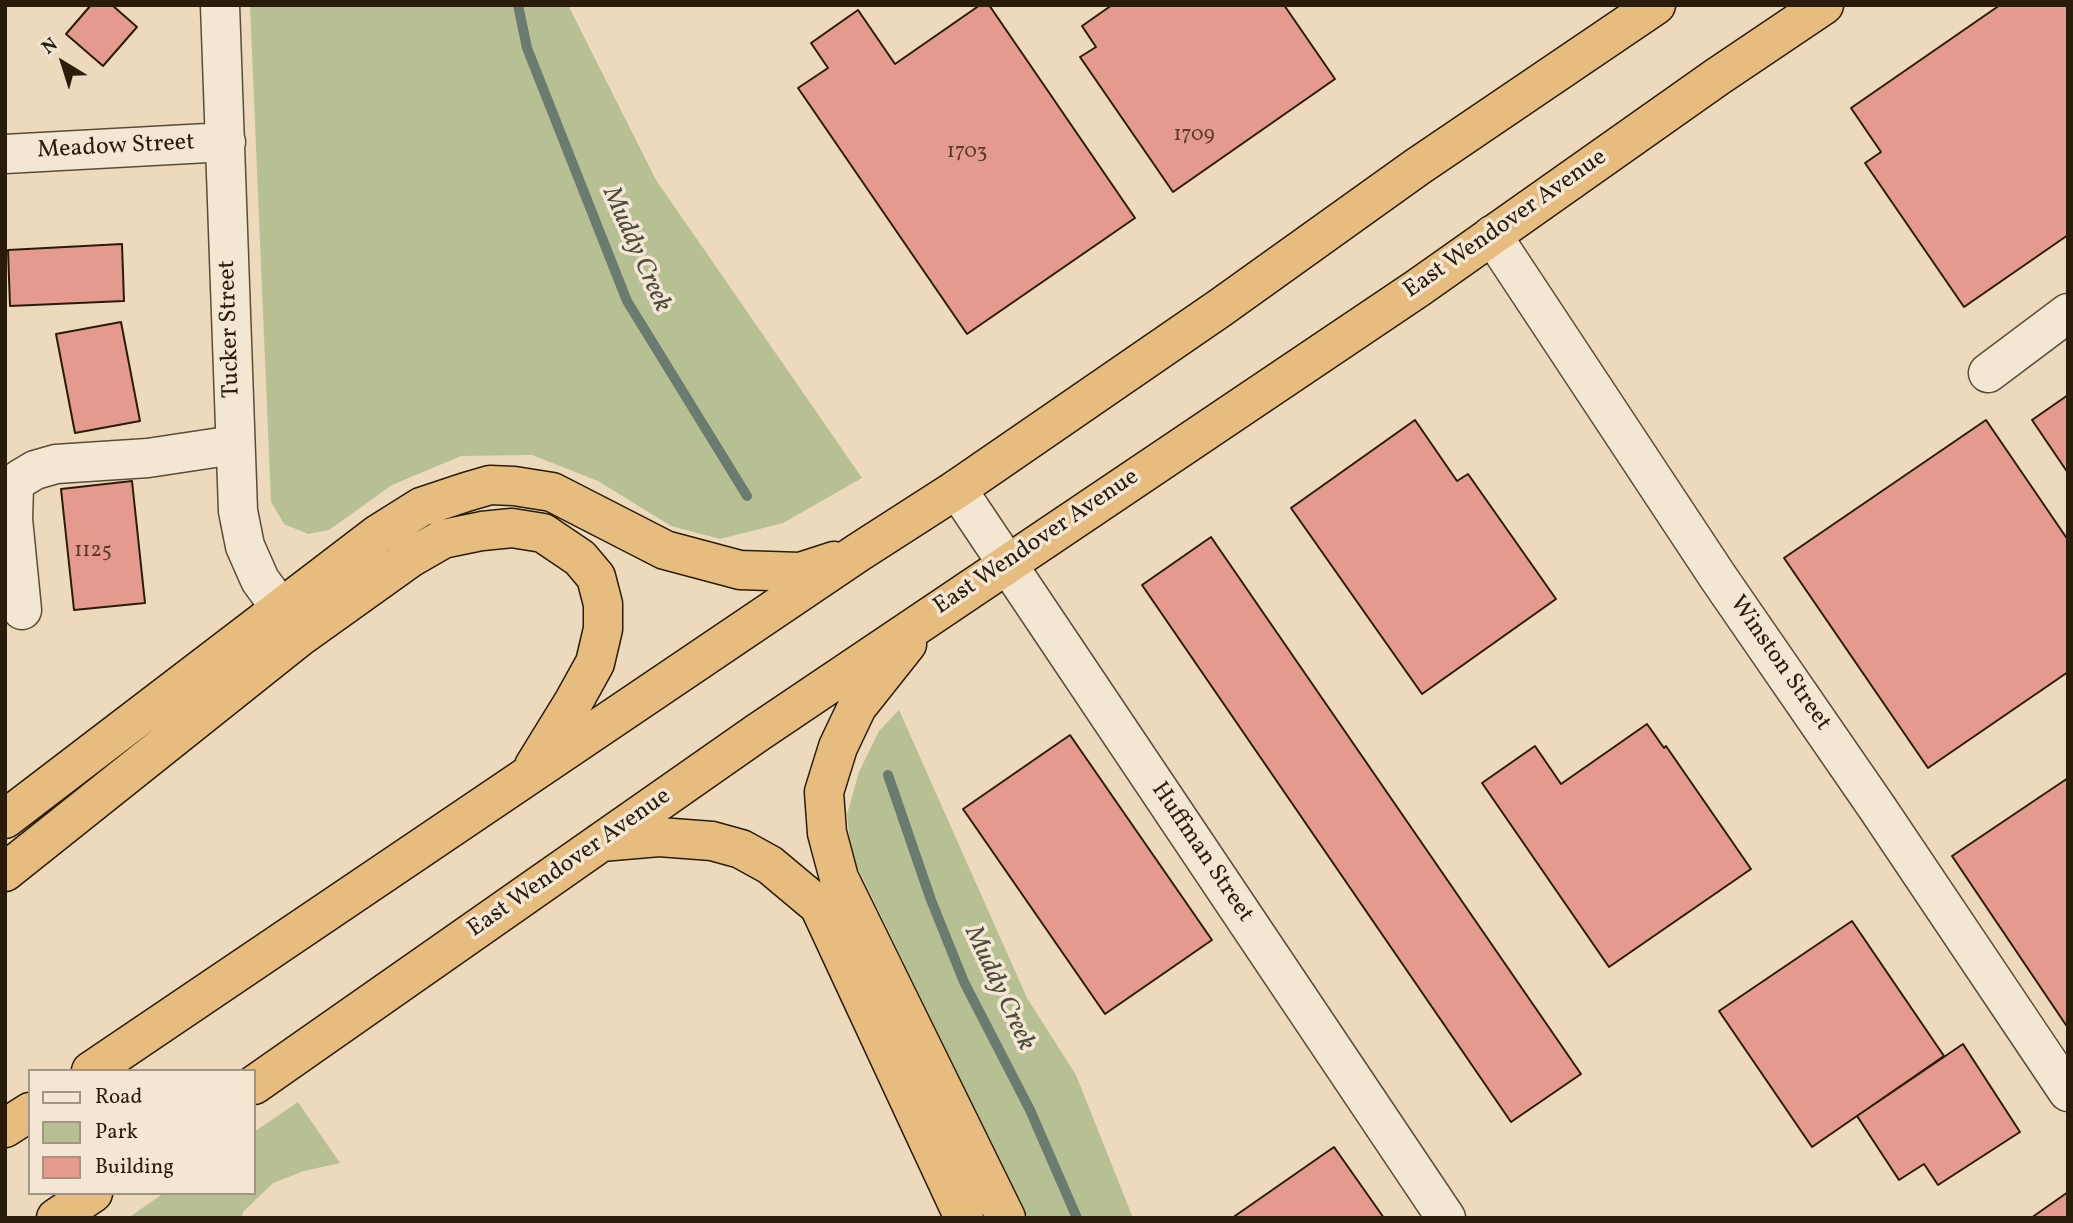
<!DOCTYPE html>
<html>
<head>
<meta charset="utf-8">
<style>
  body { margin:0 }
  #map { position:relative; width:2073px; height:1223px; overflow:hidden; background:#eddabc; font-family:Vollkorn,serif }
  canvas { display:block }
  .frame { position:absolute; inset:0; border:7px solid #291c0b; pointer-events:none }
  .legend { position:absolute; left:28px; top:1069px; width:228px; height:126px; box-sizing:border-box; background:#f3e7d3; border:2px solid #a29683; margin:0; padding:9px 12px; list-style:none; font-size:21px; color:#291c0b }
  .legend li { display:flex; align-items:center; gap:14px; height:35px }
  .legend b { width:35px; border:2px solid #a29683 }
  .north { position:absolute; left:28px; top:28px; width:70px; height:70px; -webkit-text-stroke:5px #f3e7d3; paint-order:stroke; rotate:322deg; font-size:19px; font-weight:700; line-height:28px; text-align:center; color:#291c0b }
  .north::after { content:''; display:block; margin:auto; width:24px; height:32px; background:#291c0b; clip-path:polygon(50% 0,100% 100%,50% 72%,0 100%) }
</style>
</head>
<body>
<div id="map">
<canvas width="2073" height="1223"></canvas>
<div class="frame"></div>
<ul class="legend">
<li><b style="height:9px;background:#f3e7d3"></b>Road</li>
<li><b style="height:19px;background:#b7c092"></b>Park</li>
<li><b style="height:19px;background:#e49a8c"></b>Building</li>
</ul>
<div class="north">N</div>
</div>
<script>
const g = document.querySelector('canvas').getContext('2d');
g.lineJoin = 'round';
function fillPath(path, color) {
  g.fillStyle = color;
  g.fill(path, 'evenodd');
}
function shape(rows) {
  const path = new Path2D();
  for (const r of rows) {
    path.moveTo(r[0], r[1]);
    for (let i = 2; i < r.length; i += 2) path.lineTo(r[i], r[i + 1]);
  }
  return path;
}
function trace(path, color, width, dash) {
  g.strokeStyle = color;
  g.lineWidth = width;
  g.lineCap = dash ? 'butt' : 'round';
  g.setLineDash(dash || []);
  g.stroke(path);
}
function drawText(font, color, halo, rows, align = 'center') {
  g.font = font + ' Vollkorn,serif';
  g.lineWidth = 7;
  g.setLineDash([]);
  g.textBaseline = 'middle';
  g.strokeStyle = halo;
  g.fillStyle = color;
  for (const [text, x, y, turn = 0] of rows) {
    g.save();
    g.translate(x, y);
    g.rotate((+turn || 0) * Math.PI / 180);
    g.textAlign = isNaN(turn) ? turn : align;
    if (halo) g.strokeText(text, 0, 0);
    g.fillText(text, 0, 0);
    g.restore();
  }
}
fillPath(shape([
  [250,5,568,5,656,180,862,478,783,523,720,539,671,526,598,481,532,455,461,456,392,485,329,530,308,534,284,524,271,502],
  [899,710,1027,998,1076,1075,1133,1218,1028,1218,851,854,847,814,859,772,879,731],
  [298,1102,340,1163,304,1171,273,1183,243,1212,242,1218,128,1218,164,1193,254,1193,254,1132]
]), '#b7c092');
trace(shape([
  [518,5,527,48,627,301,747,496],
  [888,775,931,900,964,982,1030,1110,1077,1218]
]), '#6c7b6f', 10);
const building = shape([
  [91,5,112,5,137,27,103,66,66,34,91,5],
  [980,5,989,5,1135,218,967,334,798,88,828,68,811,43,858,10,895,64,980,5],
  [1112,5,1284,5,1335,79,1173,192,1080,57,1096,47,1082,26,1112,5],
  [2000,5,2068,5,2068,235,1964,307,1865,163,1881,152,1851,108,2000,5],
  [122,244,124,301,10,306,8,250,122,244],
  [121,322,140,421,75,433,56,334,121,322],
  [2068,395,2068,473,2032,420,2068,395],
  [1415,420,1457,481,1468,474,1556,599,1422,694,1291,508,1415,420],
  [1986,420,2068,540,2068,672,1928,768,1784,558,1986,420],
  [132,481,145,603,74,610,61,489,132,481],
  [1211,537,1581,1074,1511,1122,1142,585,1211,537],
  [1647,724,1664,748,1666,746,1751,869,1609,967,1482,783,1535,746,1561,784,1647,724],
  [1070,735,1212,940,1105,1014,963,809,1070,735],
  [2068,778,2068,1028,1952,856,2068,778],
  [1852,921,1944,1056,1812,1147,1719,1011,1852,921],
  [1963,1044,2020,1132,1938,1185,1924,1164,1899,1180,1857,1116,1963,1044],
  [1334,1147,1384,1218,1232,1218,1334,1147],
  [2068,1192,2068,1218,2031,1218,2068,1192]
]);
fillPath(building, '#e49a8c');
trace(building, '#291c0b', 2);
const minor = shape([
  [220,5,238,511,245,546,260,580,300,635],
  [5,154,226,142],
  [1492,235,1718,577,1878,809,2068,1092],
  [1988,373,2068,313],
  [957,489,1446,1218],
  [22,610,13,519,14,487,20,479,35,470,56,464,148,458,234,445]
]);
const highway = shape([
  [907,644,857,707,838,747,824,792,827,833,839,878,1006,1218],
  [5,819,378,534,421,507,466,492,490,485,514,486,552,492,665,550,740,570,800,572,834,561],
  [601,842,659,837,712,841,741,849,770,865,819,906,964,1218],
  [5,872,301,636,410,558,443,539,482,531,512,528,543,533,580,558,596,577,603,604,603,629,595,663,574,701,534,766],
  [91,1071,859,552,957,489,1220,308,1417,167,1656,5],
  [254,1085,757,733,1418,288,1717,77,1824,5],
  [5,1128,30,1112],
  [56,1218,93,1193]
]);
trace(minor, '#5a4c37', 41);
trace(highway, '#291c0b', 41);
trace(minor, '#f3e7d3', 38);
trace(highway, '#e6bd7e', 38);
drawText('21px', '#583c2b', null, [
  ["1709",1194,136],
  ["1703",967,153],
  ["1125",93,552]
]);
drawText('24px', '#291c0b', '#f3e7d3', [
  ["Meadow Street",116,148,-3],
  ["East Wendover Avenue",1506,225,-35],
  ["Tucker Street",231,329,-92],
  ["East Wendover Avenue",1037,543,-34],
  ["Winston Street",1779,664,55],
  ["Huffman Street",1201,853,56],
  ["East Wendover Avenue",570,864,-35]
]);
drawText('italic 26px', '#4b4c3d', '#f3e7d3', [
  ["Muddy Creek",635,250,66],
  ["Muddy Creek",998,989,65]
]);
</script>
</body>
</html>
